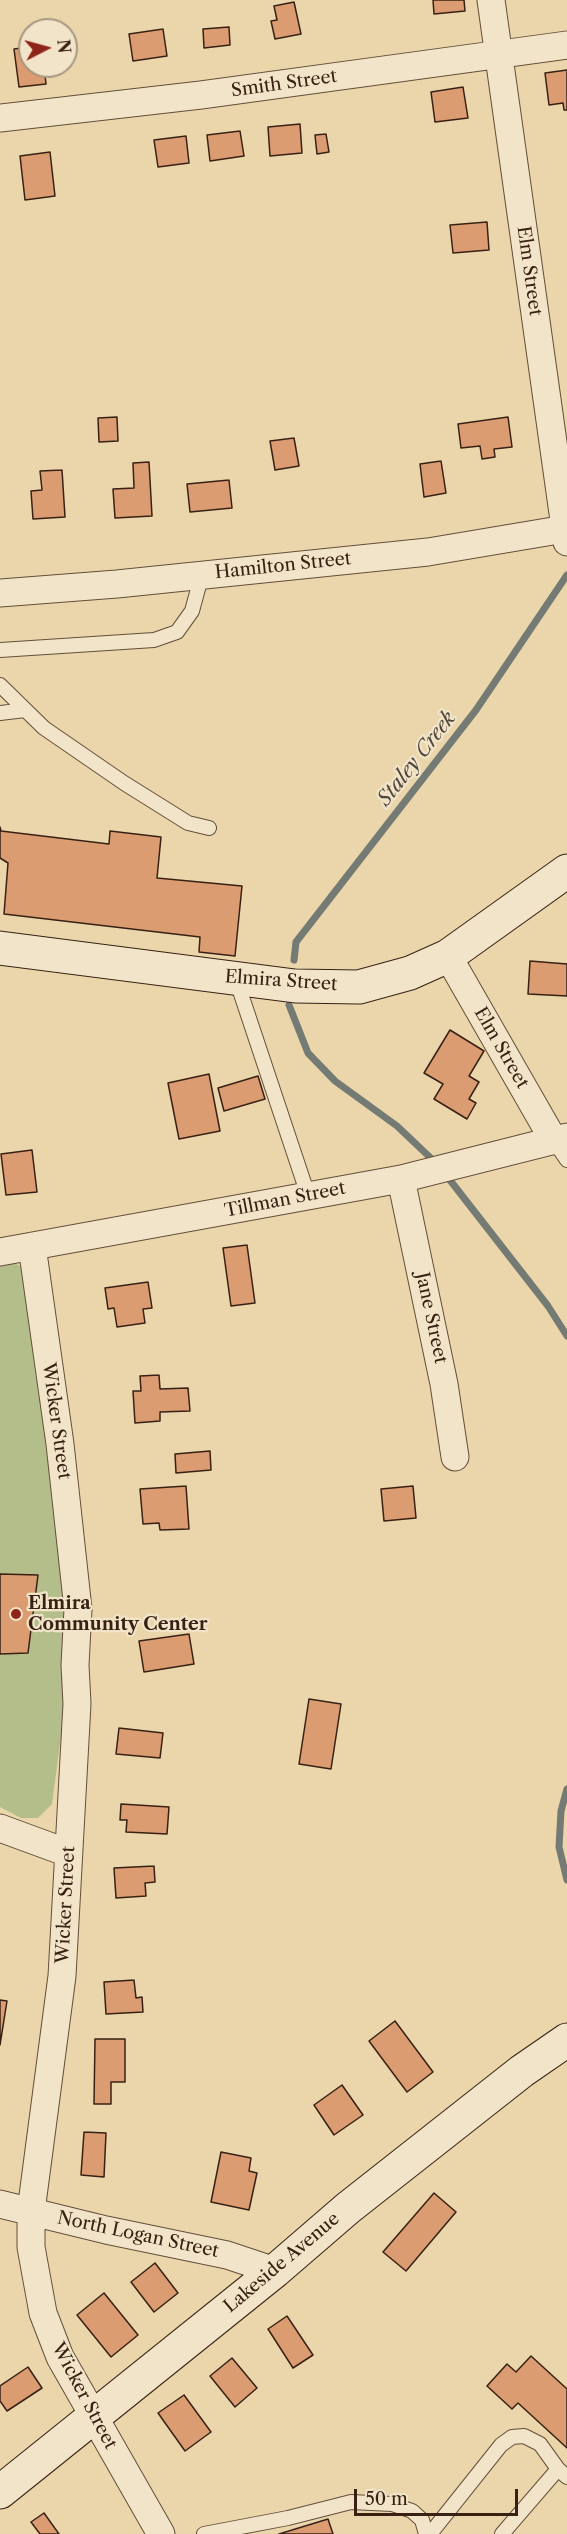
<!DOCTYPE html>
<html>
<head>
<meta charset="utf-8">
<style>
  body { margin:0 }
  #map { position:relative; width:567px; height:2534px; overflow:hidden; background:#ead6aa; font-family:"Libre Caslon Text",serif }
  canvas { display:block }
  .north { position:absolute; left:18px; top:18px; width:60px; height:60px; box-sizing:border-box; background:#f1e4c8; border:2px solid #a79680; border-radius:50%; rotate:84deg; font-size:16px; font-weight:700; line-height:24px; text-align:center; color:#382114 }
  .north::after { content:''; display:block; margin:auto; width:21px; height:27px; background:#8f2418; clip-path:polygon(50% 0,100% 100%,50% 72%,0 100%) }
  .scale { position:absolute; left:354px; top:2489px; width:164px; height:27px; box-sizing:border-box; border:3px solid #382114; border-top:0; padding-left:8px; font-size:18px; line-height:21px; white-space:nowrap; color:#382114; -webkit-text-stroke:4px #f1e4c8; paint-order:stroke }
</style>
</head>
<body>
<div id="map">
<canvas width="567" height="2534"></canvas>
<div class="north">N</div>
<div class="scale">50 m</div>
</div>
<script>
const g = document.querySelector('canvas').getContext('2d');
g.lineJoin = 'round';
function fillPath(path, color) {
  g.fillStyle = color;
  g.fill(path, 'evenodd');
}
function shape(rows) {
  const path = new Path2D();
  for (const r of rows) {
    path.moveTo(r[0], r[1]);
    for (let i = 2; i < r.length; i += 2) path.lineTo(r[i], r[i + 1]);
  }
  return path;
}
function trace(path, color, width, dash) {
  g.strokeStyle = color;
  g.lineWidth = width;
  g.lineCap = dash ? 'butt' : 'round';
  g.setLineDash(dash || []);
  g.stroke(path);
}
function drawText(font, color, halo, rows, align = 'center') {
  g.font = font + ' "Libre Caslon Text",serif';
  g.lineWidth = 4.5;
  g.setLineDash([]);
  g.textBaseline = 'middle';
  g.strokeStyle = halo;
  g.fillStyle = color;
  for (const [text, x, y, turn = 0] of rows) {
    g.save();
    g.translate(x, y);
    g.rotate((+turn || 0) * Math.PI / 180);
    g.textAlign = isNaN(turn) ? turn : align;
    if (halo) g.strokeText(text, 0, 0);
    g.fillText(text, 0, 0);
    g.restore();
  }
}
fillPath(shape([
  [7,1259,26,1269,46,1448,63,1556,64,1713,52,1804,38,1818,21,1818,0,1807,0,1260]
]), '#b4be8a');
trace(shape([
  [294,960,296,942,476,710,567,575],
  [289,1005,308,1053,335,1081,397,1126,437,1164],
  [446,1175,548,1306,567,1336],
  [567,1789,561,1811,559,1847,567,1880]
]), '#747a74', 7);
const building = shape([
  [433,0,464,0,465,11,434,14,433,0],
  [294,2,301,34,275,39,271,21,277,20,274,6,294,2],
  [229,27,230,45,204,48,203,29,229,27],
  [163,29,167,56,133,61,129,34,163,29],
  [30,47,30,66,44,66,46,84,19,87,14,49,30,47],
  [567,70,567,110,564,110,563,103,549,105,545,73,567,70],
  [463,87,468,118,435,122,431,92,463,87],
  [300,124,302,153,270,156,268,127,300,124],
  [240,131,244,156,210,161,207,135,240,131],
  [326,134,329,152,317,154,315,135,326,134],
  [186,136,189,163,158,167,154,140,186,136],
  [50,152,55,196,25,200,20,156,50,152],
  [487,222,489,250,453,253,450,225,487,222],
  [117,417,118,441,99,442,98,418,117,417],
  [508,417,512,447,494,449,495,457,482,459,480,446,461,448,458,424,508,417],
  [294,438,299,466,275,470,270,441,294,438],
  [441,461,446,493,424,497,420,464,441,461],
  [149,462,152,516,115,518,113,489,134,488,133,463,149,462],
  [62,470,65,517,33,519,31,491,42,490,40,471,62,470],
  [229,480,232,508,190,512,187,484,229,480],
  [0,827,1,831,109,844,110,831,161,837,157,878,242,886,235,956,199,952,200,937,4,914,8,863,0,858,0,827],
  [530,961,567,964,567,996,528,994,530,961],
  [450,1030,484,1051,469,1076,479,1082,469,1099,476,1103,467,1119,434,1099,443,1084,424,1073,450,1030],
  [209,1074,220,1131,179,1139,168,1083,209,1074],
  [258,1076,265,1099,224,1111,218,1088,258,1076],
  [32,1150,37,1192,6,1195,1,1154,32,1150],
  [247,1245,255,1303,231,1306,223,1248,247,1245],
  [148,1282,152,1308,143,1309,145,1323,117,1327,114,1308,108,1309,105,1288,148,1282],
  [159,1375,160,1389,188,1388,190,1411,160,1412,160,1421,135,1423,133,1391,141,1391,140,1376,159,1375],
  [210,1451,211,1470,176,1473,175,1454,210,1451],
  [186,1486,189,1529,160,1530,159,1523,143,1524,140,1489,186,1486],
  [413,1486,416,1518,384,1521,381,1489,413,1486],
  [0,1574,38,1575,28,1653,0,1654,0,1574],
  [189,1634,194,1664,144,1672,139,1641,189,1634],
  [309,1699,341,1704,331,1769,299,1764,309,1699],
  [119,1728,163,1733,160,1758,116,1754,119,1728],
  [121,1804,169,1807,167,1834,126,1832,127,1820,120,1820,121,1804],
  [154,1866,155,1882,145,1883,146,1896,116,1898,114,1868,154,1866],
  [134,1980,136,1998,142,1997,143,2012,106,2014,104,1982,134,1980],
  [0,2000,7,2001,0,2045,0,2000],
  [395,2021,433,2072,407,2092,369,2041,395,2021],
  [95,2039,125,2039,125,2082,111,2082,111,2104,94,2104,95,2039],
  [342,2085,363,2115,334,2135,314,2105,342,2085],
  [84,2132,106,2133,104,2177,81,2175,84,2132],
  [221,2152,251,2158,249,2171,257,2173,249,2210,211,2202,221,2152],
  [434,2193,456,2212,406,2271,383,2252,434,2193],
  [155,2263,178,2293,154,2312,131,2282,155,2263],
  [104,2293,138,2335,111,2357,77,2315,104,2293],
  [287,2316,313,2355,293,2368,268,2329,287,2316],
  [531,2356,567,2389,567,2448,518,2403,512,2409,487,2386,507,2364,516,2372,531,2356],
  [232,2358,257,2388,235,2407,210,2376,232,2358],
  [28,2367,42,2388,7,2411,0,2401,0,2386,28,2367],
  [184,2395,211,2432,185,2451,158,2413,184,2395],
  [44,2513,59,2534,40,2534,31,2522,44,2513],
  [328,2519,333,2534,279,2534,328,2519]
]);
fillPath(building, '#db9c72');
trace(building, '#382114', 1.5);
const lane = shape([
  [0,650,154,640,177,632,192,611,202,574],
  [0,685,44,728,124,783,188,823,209,828],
  [0,713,25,710],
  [236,979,308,1195],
  [554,1141,567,1160],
  [204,2534,288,2518,351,2502,392,2504,412,2511,422,2520,426,2534],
  [430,2534,501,2445,512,2437,524,2436,540,2444,558,2469],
  [502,2534,558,2469,567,2477]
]);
const street = shape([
  [491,0,567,542],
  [0,118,201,95,567,45],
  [0,593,117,584,428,552,565,529],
  [448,956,554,1141],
  [401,1179,444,1384,455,1457],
  [32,1246,60,1444,78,1609,75,1665,77,1704,62,1976,31,2211,31,2247,43,2313,60,2357,161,2534],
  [0,1252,401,1179,567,1137],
  [0,1828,68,1853],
  [0,2204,106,2230,227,2255,275,2271]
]);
const secondary = shape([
  [0,948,295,986,359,987,410,973,448,956,567,871],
  [0,2492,275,2271,348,2208,522,2071,567,2040]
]);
trace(lane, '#644e3a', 16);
trace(street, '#644e3a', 29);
trace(secondary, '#382114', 35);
trace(lane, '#f1e4c8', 14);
trace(street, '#f1e4c8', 27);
trace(secondary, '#f1e4c8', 33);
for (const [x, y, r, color] of [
  [16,1614,6,"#8f2418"]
]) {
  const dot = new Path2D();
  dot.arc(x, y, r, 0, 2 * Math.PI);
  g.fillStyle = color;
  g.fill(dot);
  trace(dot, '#f1e4c8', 2);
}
drawText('18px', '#382114', '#f1e4c8', [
  ["Smith Street",284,84,-8],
  ["Elm Street",529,271,82],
  ["Hamilton Street",283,566,-6],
  ["Elmira Street",281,981,4],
  ["Elm Street",501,1048,60],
  ["Tillman Street",285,1200,-11],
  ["Jane Street",431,1318,78],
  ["Wicker Street",56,1421,82],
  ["Wicker Street",66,1905,-87],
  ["North Logan Street",138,2235,12],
  ["Lakeside Avenue",282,2263,-40],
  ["Wicker Street",84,2396,62]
]);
drawText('bold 18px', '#382114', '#f1e4c8', [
  ["Elmira",28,1604],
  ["Community Center",28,1625]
], 'left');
drawText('italic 20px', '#51463c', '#f1e4c8', [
  ["Staley Creek",417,759,-52]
]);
</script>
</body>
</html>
